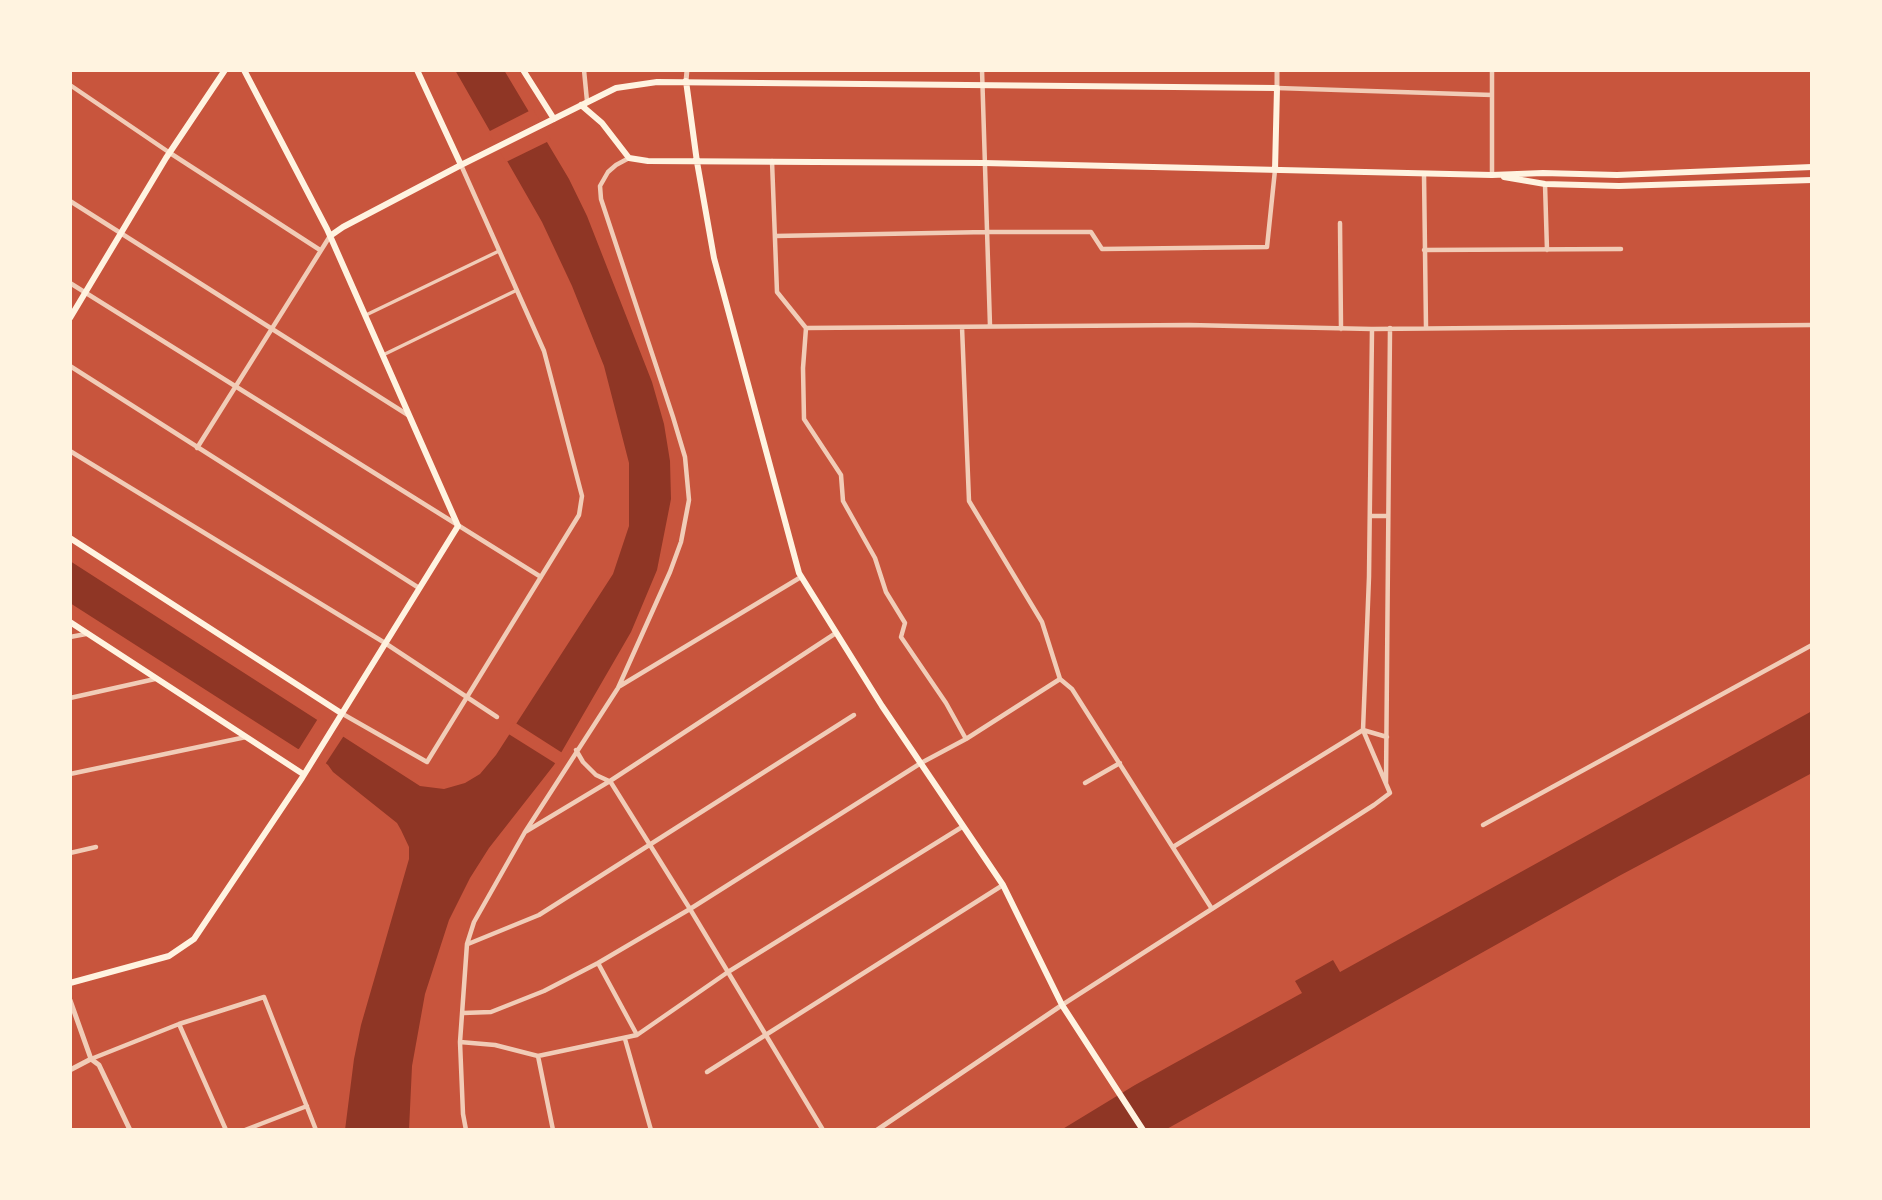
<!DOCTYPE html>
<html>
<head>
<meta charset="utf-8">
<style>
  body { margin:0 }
  #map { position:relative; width:1882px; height:1200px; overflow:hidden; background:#c8553d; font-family:Mulish,sans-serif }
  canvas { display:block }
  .frame { position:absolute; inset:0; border:72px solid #fff3e0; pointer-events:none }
</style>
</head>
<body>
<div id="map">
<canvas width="1882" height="1200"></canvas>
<div class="frame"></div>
</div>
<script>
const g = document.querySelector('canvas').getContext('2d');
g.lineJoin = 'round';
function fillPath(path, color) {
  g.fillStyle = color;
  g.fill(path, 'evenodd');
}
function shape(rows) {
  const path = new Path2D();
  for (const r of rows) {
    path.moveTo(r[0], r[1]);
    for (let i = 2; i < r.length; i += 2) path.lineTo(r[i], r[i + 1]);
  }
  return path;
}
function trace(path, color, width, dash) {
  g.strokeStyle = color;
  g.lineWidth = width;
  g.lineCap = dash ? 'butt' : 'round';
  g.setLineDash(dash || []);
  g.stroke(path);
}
fillPath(shape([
  [455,70,504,70,569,179,587,216,652,382,664,424,670,461,671,499,657,570,631,632,554,765,489,848,470,878,449,920,425,994,412,1066,409,1130,345,1130,354,1059,361,1025,409,859,409,847,401,830,397,823,333,772,328,765,307,748,298,749,70,603,70,561,420,786,444,789,465,783,480,774,496,755,613,574,629,526,629,463,604,366,572,286,542,222],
  [1812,711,1812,773,1619,876,1165,1130,1061,1130,1135,1085,1302,993,1295,981,1333,960,1340,972]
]), '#8f3625');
fillPath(shape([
  [533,109,551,140,506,162,488,132],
  [319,717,345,734,324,766,306,752,297,752],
  [514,722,564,754,558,765,507,733]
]), '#c8553d');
trace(shape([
  [366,315,499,251],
  [383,355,517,290]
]), '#f1ccb7', 3.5);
trace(shape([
  [584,70,587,101],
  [982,70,990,326],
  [1492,70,1492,175],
  [70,85,170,153,320,250],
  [1277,88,1492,95],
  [772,161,777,292,806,328,803,368,804,419,841,475,843,501,875,558,886,592,905,623,901,637,946,703,966,739],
  [1424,174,1426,327],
  [1545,184,1547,250],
  [70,201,408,415],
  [1340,223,1341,329],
  [775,236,987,232,1091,232,1102,249,1267,247,1275,170],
  [1424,250,1621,249],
  [70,283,541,577],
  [962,327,969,501,1042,622,1060,679,1072,689,1212,909],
  [806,328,1189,325,1372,329,1812,325],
  [70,366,419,588],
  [197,448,330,236],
  [70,451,385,643,497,717],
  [1370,516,1388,516],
  [70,637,86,634],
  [620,686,801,577],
  [70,698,155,679],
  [341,713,427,762,579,515,582,496,544,351,461,165],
  [576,750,583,762,596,775,609,781],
  [70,774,246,737],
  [610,781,690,909,823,1130],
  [1085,783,1120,763],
  [1386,783,1390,328],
  [1483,825,1812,645],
  [525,832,610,781,836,633],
  [1173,847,1363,730,1387,737],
  [70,853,96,847],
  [468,944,539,915,854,715],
  [598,963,637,1035],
  [1062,1005,1374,805,1390,793,1363,730,1369,577,1372,329],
  [463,1013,491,1012,544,991,598,963,690,909,921,763,966,739,1060,679],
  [179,1024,226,1130],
  [625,1039,651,1130],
  [460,1042,495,1045,538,1056,637,1035,728,972,962,827],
  [538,1056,553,1130],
  [91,1059,179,1024,264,997,316,1130],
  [707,1072,1003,885],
  [245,1130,307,1106],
  [466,1130,463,1114,460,1042,467,944,474,922,525,832,618,688,670,572,681,542,689,500,685,457,673,417,601,199,600,186,608,172,616,165,629,158]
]), '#f1ccb7', 4.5);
trace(shape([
  [1277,70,1277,88],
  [686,81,687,70],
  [70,1000,91,1059,99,1065,130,1130],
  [70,1070,91,1059],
  [877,1130,1062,1005]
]), '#f1ccb7', 5);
trace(shape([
  [417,70,461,165],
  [523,70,554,119],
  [686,81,697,162,714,258,799,573,882,706,1003,885,1062,1005,1143,1130],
  [581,105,602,123,629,158,648,161,984,163,1492,175,1543,173,1617,175,1812,167],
  [1504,177,1545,184,1619,186,1812,180],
  [330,236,343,227,461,165,616,88,657,82,1277,88,1275,170],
  [70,318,166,158,225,70],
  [70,538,341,713],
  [70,622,303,774],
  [70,983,169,956,194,939,302,778,458,526,327,229,244,70]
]), '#fff3e0', 6);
</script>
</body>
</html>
